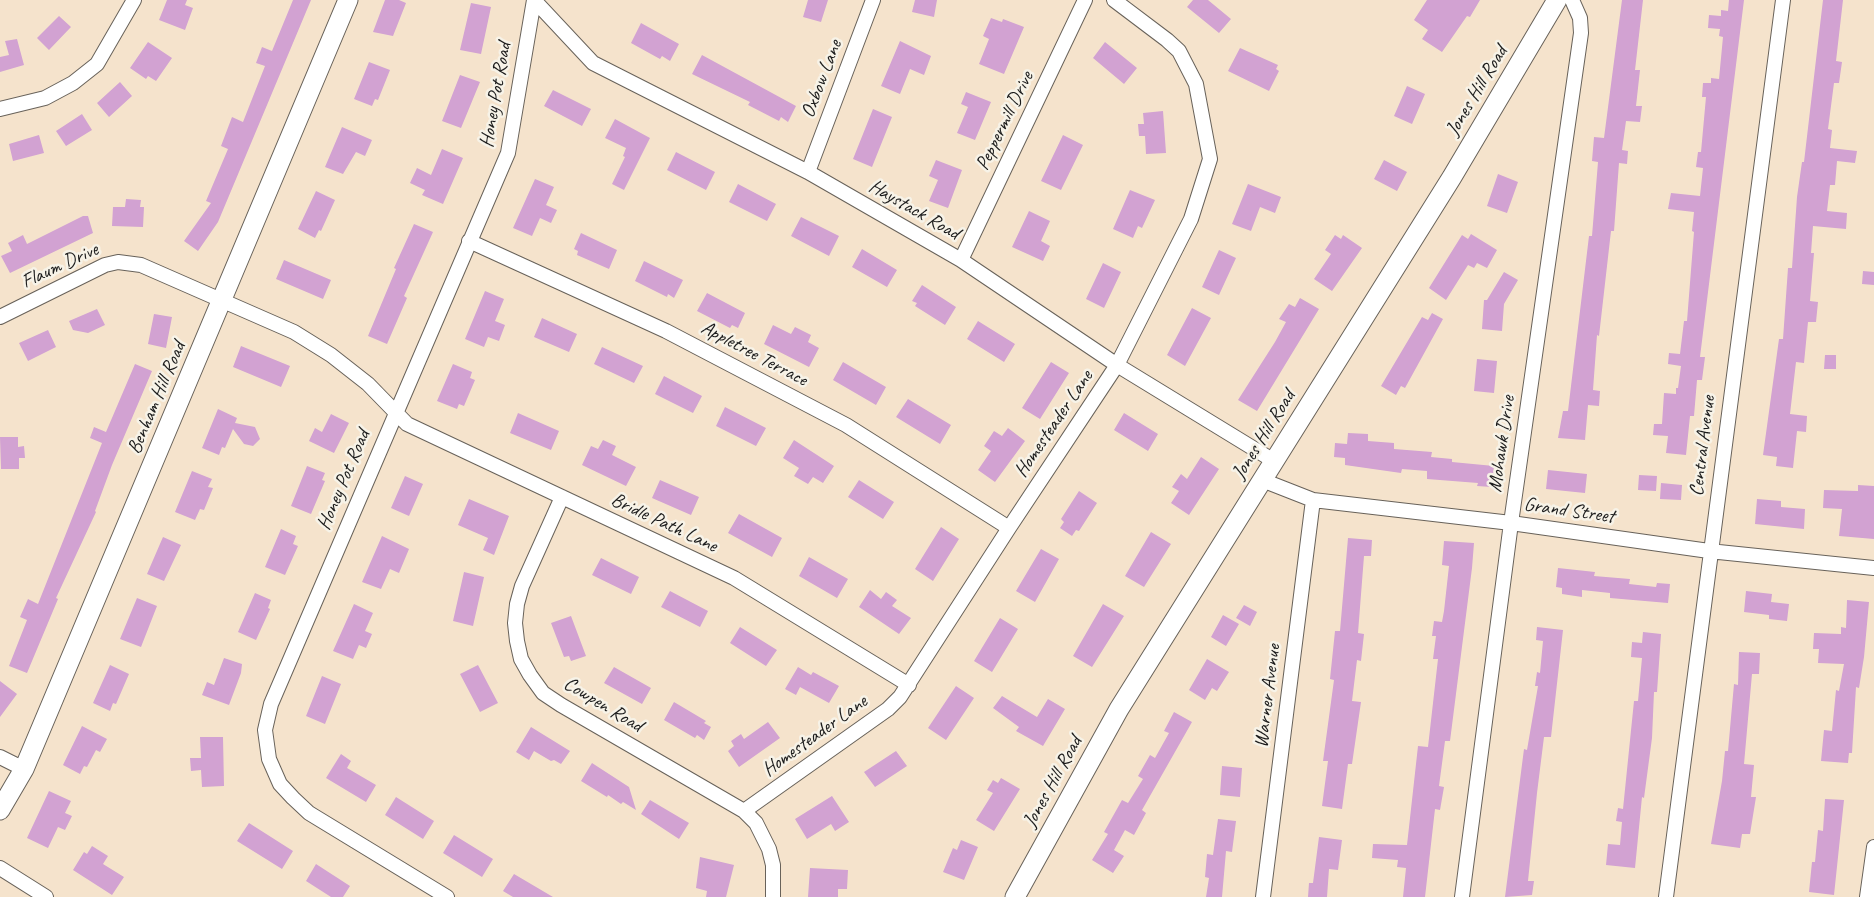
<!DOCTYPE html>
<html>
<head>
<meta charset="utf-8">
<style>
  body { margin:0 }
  canvas { display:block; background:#f5e3cc }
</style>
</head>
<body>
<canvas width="1874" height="897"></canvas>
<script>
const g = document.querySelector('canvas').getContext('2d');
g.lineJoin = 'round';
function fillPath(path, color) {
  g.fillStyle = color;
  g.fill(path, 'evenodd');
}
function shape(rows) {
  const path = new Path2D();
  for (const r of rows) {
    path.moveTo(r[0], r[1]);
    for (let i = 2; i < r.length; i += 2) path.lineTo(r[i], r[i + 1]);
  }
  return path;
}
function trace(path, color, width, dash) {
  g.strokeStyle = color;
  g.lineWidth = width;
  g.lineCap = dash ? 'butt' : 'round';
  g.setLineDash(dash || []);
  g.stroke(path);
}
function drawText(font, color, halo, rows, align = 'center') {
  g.font = font + ' Caveat,sans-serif';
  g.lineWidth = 5;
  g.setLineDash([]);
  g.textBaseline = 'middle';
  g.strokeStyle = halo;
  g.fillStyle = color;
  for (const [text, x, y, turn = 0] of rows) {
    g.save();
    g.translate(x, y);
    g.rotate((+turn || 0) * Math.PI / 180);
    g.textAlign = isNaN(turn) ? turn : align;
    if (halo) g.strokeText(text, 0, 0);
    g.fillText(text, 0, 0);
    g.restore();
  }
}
fillPath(shape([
  [167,0,187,0,185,5,193,8,185,30,159,20],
  [293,0,311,0,218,222,198,251,184,241,211,203,206,201,228,149,221,146,232,117,243,122,265,66,256,63,262,47,272,51],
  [385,0,399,0,406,3,393,36,373,32],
  [808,0,828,0,821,22,803,17],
  [915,0,937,0,934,17,912,12],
  [1193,0,1208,0,1231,19,1219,33,1187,7],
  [1427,0,1480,0,1470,17,1467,16,1442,52,1422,39,1428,30,1414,20],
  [1622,0,1643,0,1635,70,1640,70,1636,106,1642,106,1640,122,1626,121,1622,150,1628,151,1627,164,1619,163,1614,231,1611,231,1599,336,1597,335,1593,390,1600,391,1599,406,1588,405,1585,440,1558,438,1563,411,1568,411,1589,236,1592,236,1598,162,1592,161,1594,137,1604,138],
  [1729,0,1744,0,1700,357,1705,357,1702,380,1697,380,1694,416,1690,416,1686,455,1666,453,1668,436,1653,435,1654,424,1662,424,1664,393,1676,394,1676,388,1678,388,1681,366,1668,364,1669,353,1680,354,1684,321,1687,321,1694,232,1692,231,1694,212,1668,209,1671,193,1700,196,1703,168,1696,167,1698,152,1701,152,1706,97,1702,97,1703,83,1711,83,1711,78,1719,79,1723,37,1719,36,1720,29,1708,28,1709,15,1721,16,1721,10,1728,11],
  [1823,0,1843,0,1836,61,1842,62,1839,83,1834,83,1828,129,1832,130,1830,148,1857,151,1855,163,1837,161,1835,185,1830,185,1827,211,1847,213,1846,229,1813,226,1811,253,1814,253,1810,301,1818,302,1816,322,1808,322,1804,363,1796,362,1790,414,1807,416,1806,432,1797,431,1793,468,1776,466,1777,457,1763,455,1779,339,1783,339,1788,268,1792,268,1797,197,1802,162,1804,162],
  [471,3,491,7,481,54,460,50],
  [59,16,71,27,49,50,37,38],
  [991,18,1002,22,1003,19,1024,27,1004,74,979,64,989,39,983,36],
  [641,23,679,44,670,61,662,56,660,59,631,43],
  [17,39,24,65,0,72,0,57,9,55,5,41],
  [900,41,931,56,924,75,910,69,900,94,881,86],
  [148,42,172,58,156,81,148,76,146,79,130,68],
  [1105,42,1137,68,1124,84,1093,58],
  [1240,48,1278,65,1276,69,1279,71,1269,91,1228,71],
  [702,55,796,106,788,122,781,117,779,121,748,105,750,102,692,74],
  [369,62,390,70,378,100,375,99,372,106,354,99],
  [460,75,480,82,461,128,442,121],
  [120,82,132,96,109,117,97,103],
  [1407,86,1425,94,1412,124,1394,116],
  [553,90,591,109,582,126,544,106],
  [966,92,991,102,975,140,957,133,968,107,961,104],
  [873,109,892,117,872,167,853,159],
  [1163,111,1166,153,1146,154,1145,136,1139,136,1138,124,1144,124,1143,113],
  [82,114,92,130,66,146,56,131],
  [615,119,650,138,624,190,612,184,625,157,623,156,626,148,605,138],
  [342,127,372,140,365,156,356,152,343,174,325,167],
  [39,135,44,153,13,161,9,144],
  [1063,135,1083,145,1061,190,1041,181],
  [442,149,463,158,443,204,422,195,425,190,410,183,417,168,431,175],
  [676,152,715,172,706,190,667,170],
  [936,160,962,170,948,208,929,201,938,180,929,176],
  [1384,160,1407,172,1397,191,1374,179],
  [1498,174,1518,182,1507,213,1487,206],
  [535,179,554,187,546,205,557,210,551,223,540,218,532,236,513,228],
  [738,184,776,204,767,221,729,202],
  [1248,184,1281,197,1275,213,1260,207,1251,231,1232,224],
  [1130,190,1155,200,1142,228,1138,226,1133,238,1113,229],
  [316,191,335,200,321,231,319,230,315,238,298,229],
  [126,199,141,200,140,207,144,207,143,227,112,226,113,207,125,207],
  [1029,211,1050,221,1041,241,1050,246,1043,261,1012,247],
  [83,216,88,216,93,233,10,273,1,256,12,251,8,243,23,235,27,244],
  [801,217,839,236,829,256,791,236],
  [414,224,433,232,404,296,407,298,387,344,368,336,396,269,394,268],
  [581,233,617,250,609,269,577,255,578,251,574,249],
  [1471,234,1497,250,1487,268,1477,263,1474,268,1468,265,1446,300,1429,288,1462,235,1468,239],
  [1335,235,1341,239,1343,235,1362,248,1332,291,1314,279,1331,254,1325,250],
  [862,249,897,270,887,287,852,267],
  [1219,250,1236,258,1219,295,1202,287],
  [284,260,331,280,323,299,276,279],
  [644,261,683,280,674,298,668,294,667,297,635,281],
  [1103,263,1121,272,1104,308,1086,299],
  [1863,271,1874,272,1874,285,1862,284],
  [1504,272,1518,280,1504,304,1502,331,1482,329,1484,300,1487,300],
  [922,285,956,307,945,325,915,306,917,303,912,301],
  [485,291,504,299,495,321,505,325,499,341,488,337,484,347,465,339],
  [707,293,745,313,738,328,732,325,730,328,697,311],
  [1300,298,1319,309,1257,411,1238,400,1275,342,1286,322,1279,319,1289,304,1295,307],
  [1192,308,1211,318,1185,366,1167,355],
  [97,309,105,325,88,333,73,330,69,321],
  [1432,313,1443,319,1405,388,1401,386,1396,395,1381,386,1422,317,1428,320],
  [154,314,172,317,166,348,148,344],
  [542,318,577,334,569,352,534,337],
  [978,321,1015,344,1004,362,967,339],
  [773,325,791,334,795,327,811,335,808,342,819,348,809,367,764,344],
  [48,330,56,347,28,361,19,343],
  [241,346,290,366,281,387,233,367],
  [602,347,643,366,634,383,594,364],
  [1825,355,1836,355,1836,369,1824,369],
  [1477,359,1497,361,1494,393,1474,391],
  [843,362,886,387,876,405,833,380],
  [1051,362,1069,373,1040,419,1022,408],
  [135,364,152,371,112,465,95,511,96,512,56,598,58,599,27,673,9,666,27,620,20,617,28,599,38,604,102,443,90,438,94,427,106,432],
  [453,364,472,372,470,378,475,380,464,406,459,404,457,409,437,401],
  [664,376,702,396,693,413,655,394],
  [908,399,951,425,940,444,896,417],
  [725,407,766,428,756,446,716,426],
  [218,409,237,418,235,423,255,427,260,439,253,446,244,444,233,429,225,448,222,447,219,455,202,448],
  [518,413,559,431,551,450,510,433],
  [1124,413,1158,434,1148,451,1114,430],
  [331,414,349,423,334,453,309,441,315,428,322,432],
  [1008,428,1025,441,995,482,978,470,991,451,984,446,994,431,1002,436],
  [1348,433,1368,434,1368,441,1394,443,1394,449,1432,452,1431,457,1452,459,1452,462,1494,466,1492,487,1477,486,1478,483,1427,479,1427,471,1402,469,1401,473,1345,465,1345,458,1334,457,1335,443,1347,444],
  [0,437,18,437,18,447,24,446,25,458,19,458,19,469,1,469],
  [603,440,616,446,612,455,636,467,626,486,582,465,591,446,598,449],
  [794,440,834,466,823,483,813,477,808,484,794,476,799,468,783,458],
  [1201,457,1219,469,1189,515,1171,503,1179,491,1172,487,1181,474,1187,479],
  [307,466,325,473,322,480,325,481,311,514,291,506],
  [1548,470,1587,474,1585,493,1546,489],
  [192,471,212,479,208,487,213,488,204,510,200,509,195,520,175,512],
  [1639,475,1657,476,1656,491,1638,490],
  [405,476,423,484,409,516,391,508],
  [660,480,699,497,691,515,652,498],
  [859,480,894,502,883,519,848,497],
  [1661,483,1682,485,1681,500,1660,499],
  [1858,485,1874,486,1874,539,1839,536,1842,509,1823,508,1824,490,1858,491],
  [1079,491,1097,503,1079,531,1076,530,1072,536,1060,528,1064,522,1061,519],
  [469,499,509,516,494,555,483,550,488,538,458,525],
  [1757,499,1781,501,1781,507,1805,509,1804,529,1755,524],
  [739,514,782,538,772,557,728,533],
  [941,527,959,539,933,581,915,569],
  [281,529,296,536,293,544,298,546,285,575,265,567],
  [1151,532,1171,544,1144,587,1125,576],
  [382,536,409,549,399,573,390,569,381,589,362,582],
  [163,537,181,545,164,581,147,574],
  [1348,538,1372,540,1371,556,1364,556,1358,633,1364,634,1361,661,1357,660,1352,701,1361,702,1352,764,1348,764,1342,809,1322,806,1328,761,1323,761,1334,680,1330,679,1335,631,1340,631],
  [1444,541,1474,543,1472,568,1450,741,1445,741,1439,786,1444,787,1440,810,1435,809,1425,897,1403,897,1406,868,1397,867,1398,860,1372,858,1373,844,1407,845,1418,746,1428,747,1438,659,1433,659,1436,636,1432,636,1434,621,1442,622,1444,611,1449,566,1442,565],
  [1041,549,1059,559,1035,602,1016,591],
  [809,557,848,579,837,598,799,576],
  [601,558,639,577,631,594,592,575],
  [1558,568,1595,572,1594,576,1630,579,1629,584,1656,587,1657,583,1670,584,1668,603,1610,598,1610,593,1582,590,1582,597,1562,594,1562,588,1556,587],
  [464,572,484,577,473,626,453,621],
  [870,590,881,599,886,592,897,600,892,606,911,618,899,634,859,607],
  [670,591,708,611,700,627,661,607],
  [1746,591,1772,594,1771,602,1789,604,1787,621,1769,619,1769,615,1744,612],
  [255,593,271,600,268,608,270,609,256,640,238,632],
  [137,598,157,606,141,647,120,639],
  [1847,600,1869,602,1864,657,1859,688,1856,687,1852,753,1849,753,1848,763,1821,761,1824,730,1832,731,1836,690,1839,691,1844,664,1818,663,1819,649,1813,649,1814,633,1841,634,1841,627,1846,628],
  [354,604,373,613,365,631,372,634,366,648,359,645,353,659,333,651],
  [1103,604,1124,616,1092,667,1073,656],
  [1244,605,1257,612,1250,626,1236,618],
  [1223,615,1239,624,1226,646,1211,637],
  [571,616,586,656,571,661,569,656,564,657,551,623],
  [1000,618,1018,629,992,672,974,661],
  [740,627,777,650,766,666,730,643],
  [1537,627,1563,630,1551,737,1544,737,1537,793,1528,881,1534,881,1532,895,1505,897,1524,749,1527,750,1538,686,1535,686,1537,672,1540,673,1543,641,1536,640],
  [1643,632,1661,634,1657,692,1654,692,1652,738,1644,798,1642,797,1635,868,1606,865,1608,844,1620,845,1622,822,1616,821,1618,808,1623,809,1634,701,1638,701,1642,658,1631,657,1632,642,1642,643],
  [1739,652,1760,653,1759,674,1752,674,1744,764,1754,765,1751,797,1756,797,1750,834,1742,834,1740,848,1711,844,1722,781,1725,751,1728,751,1734,684,1738,685],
  [224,658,242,664,241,673,229,705,202,695,207,682,214,685],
  [1207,659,1229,672,1217,691,1212,688,1205,700,1189,690],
  [110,665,129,674,116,704,113,703,110,711,93,703],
  [478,665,498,703,480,712,460,674],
  [614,667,651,688,642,704,604,683],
  [798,667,811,675,813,672,839,686,829,703,800,687,796,695,785,689],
  [322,676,341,684,325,724,306,716],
  [0,681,17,694,0,717],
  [956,686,974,698,946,740,928,728],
  [1002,696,1037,717,1048,699,1065,709,1043,746,1016,731,1019,727,993,708],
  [674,702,706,721,704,723,711,727,704,740,697,735,695,738,664,720],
  [1174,712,1192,722,1142,810,1146,813,1134,835,1125,830,1114,850,1124,856,1113,873,1092,860,1108,834,1104,832,1122,800,1128,803,1143,779,1138,776,1150,755,1155,758,1169,733,1164,731],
  [768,722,780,738,739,767,728,751,734,746,731,741,741,734,744,739],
  [82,726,107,739,100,752,96,750,87,767,84,766,80,774,63,765],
  [531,727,570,751,561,764,554,760,551,761,534,751,529,760,516,752],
  [200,737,223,737,224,786,202,787,201,770,191,771,190,758,201,758],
  [896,751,907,766,875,787,864,772],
  [341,754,351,761,347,768,376,785,366,802,326,778],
  [592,763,629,787,636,810,623,802,621,804,608,795,607,797,581,781],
  [1222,766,1242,768,1240,797,1220,795],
  [1001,778,1020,789,994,831,976,820,993,793,987,790,993,780,998,783],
  [49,791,71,801,65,813,72,816,65,830,58,827,48,848,27,838],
  [832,796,849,822,835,831,831,824,807,839,795,819],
  [396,797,434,821,423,839,385,815],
  [1825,799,1844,800,1834,895,1809,892,1812,862,1815,862,1818,830,1823,831],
  [650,800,689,823,679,839,641,814],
  [1218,819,1236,821,1232,852,1226,851,1222,897,1206,897,1209,878,1205,877,1207,854,1213,855],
  [249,823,293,851,282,869,237,841],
  [454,835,493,859,482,877,443,853],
  [1319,837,1342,840,1338,870,1329,869,1327,897,1308,897,1309,883,1313,883],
  [961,840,978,847,964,880,943,872,953,848,957,850],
  [92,846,108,856,103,864,124,877,112,895,73,870,84,852,87,854],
  [700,857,734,865,726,897,706,897,707,891,696,888],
  [316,864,350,886,343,897,331,897,306,881],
  [810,868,848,870,847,889,838,889,838,897,808,897],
  [514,874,553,897,513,897,503,891]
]), '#d2a2d2');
const street = shape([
  [534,0,593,63,808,172,961,260,1117,365,1274,461],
  [0,109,45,98,73,83,97,64,134,0],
  [808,172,873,0],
  [469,241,666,331,846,425,1009,528],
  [961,260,1085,0],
  [0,317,105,265,118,262,141,265,294,332,331,355,368,384,407,424,734,578,909,685],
  [1262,480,1313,500,1511,523,1709,551,1874,568],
  [562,497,522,586,517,604,515,623,517,641,521,659,530,675,543,693,561,705,744,811,756,823,769,849,773,865,773,897],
  [0,757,24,769],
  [744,811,888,709,900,697,1009,528,1117,365,1191,219,1210,159,1196,84,1179,51,1167,40,1114,0],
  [0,868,46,897],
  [447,897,309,813,293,798,280,784,269,759,265,730,271,704,508,153,534,0],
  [1263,897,1313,500],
  [1462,897,1511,523,1581,33,1580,18,1572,0],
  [1666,897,1783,0],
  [1867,897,1874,847]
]);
const secondary = shape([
  [0,810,24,769,348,0],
  [1015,897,1119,709,1452,177,1557,0]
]);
trace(street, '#68625a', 16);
trace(secondary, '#68625a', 21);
trace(street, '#fff', 14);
trace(secondary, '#fff', 19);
drawText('20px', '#1c1c1c', '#f7f3e8', [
  ["Oxbow Lane",822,79,-69],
  ["Jones Hill Road",1477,91,-59],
  ["Honey Pot Road",496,95,-80],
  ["Peppermill Drive",1005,121,-64],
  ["Haystack Road",914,210,30],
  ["Flaum Drive",60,266,-25],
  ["Appletree Terrace",754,354,28],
  ["Benham Hill Road",157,398,-67],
  ["Homesteader Lane",1054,424,-56],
  ["Jones Hill Road",1264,435,-58],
  ["Mohawk Drive",1502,444,-82],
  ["Central Avenue",1703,446,-83],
  ["Honey Pot Road",344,480,-67],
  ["Grand Street",1569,511,8],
  ["Bridle Path Lane",664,523,25],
  ["Warner Avenue",1268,696,-83],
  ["Cowpen Road",603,705,31],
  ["Homesteader Lane",815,736,-36],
  ["Jones Hill Road",1053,782,-61]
]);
</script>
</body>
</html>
